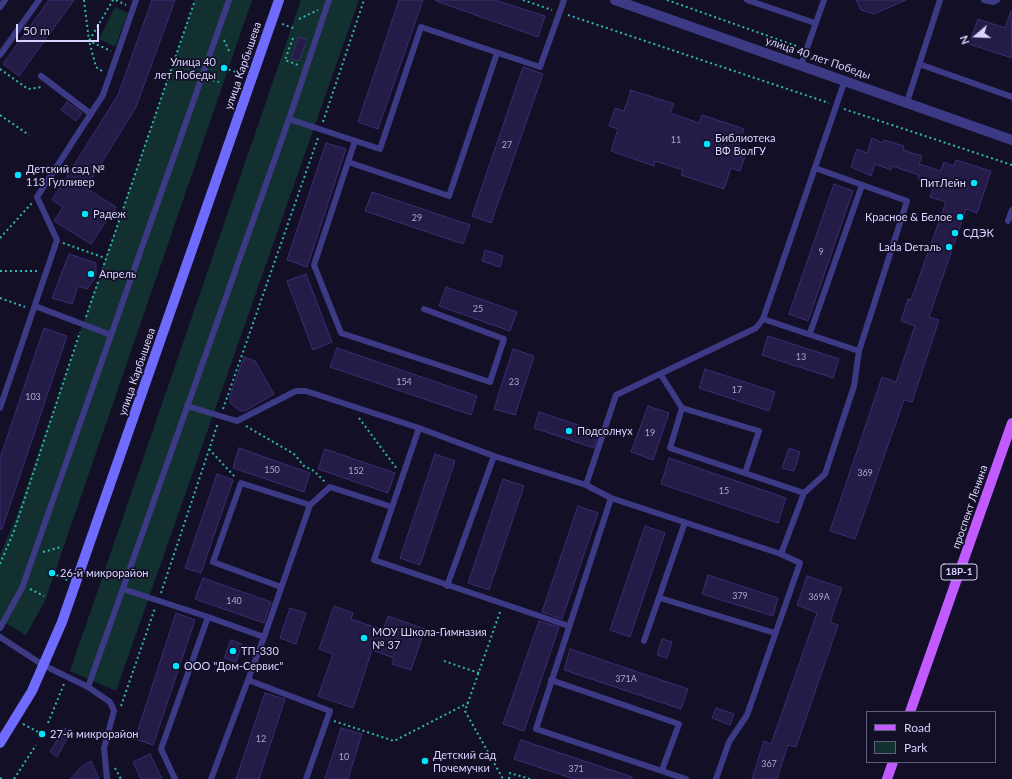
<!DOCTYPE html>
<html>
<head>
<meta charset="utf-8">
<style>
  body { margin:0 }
  #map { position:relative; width:1012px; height:779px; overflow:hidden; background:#130f26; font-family:Lato,sans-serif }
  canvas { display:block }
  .legend { position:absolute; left:866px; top:711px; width:130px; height:52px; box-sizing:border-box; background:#130f26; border:1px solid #625e7d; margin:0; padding:5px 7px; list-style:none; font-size:12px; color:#d9d4ff }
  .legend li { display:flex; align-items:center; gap:8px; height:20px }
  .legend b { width:20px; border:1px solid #625e7d }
  .north { position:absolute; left:956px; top:16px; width:40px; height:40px; -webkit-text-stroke:3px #130f26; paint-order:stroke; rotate:251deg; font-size:11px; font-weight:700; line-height:16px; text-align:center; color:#d9d4ff }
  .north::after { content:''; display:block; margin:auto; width:14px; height:18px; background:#d9d4ff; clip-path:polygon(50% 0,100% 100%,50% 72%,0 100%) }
  .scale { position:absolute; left:16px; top:24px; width:83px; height:18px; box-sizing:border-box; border:2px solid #d9d4ff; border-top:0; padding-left:5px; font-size:12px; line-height:14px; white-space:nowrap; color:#d9d4ff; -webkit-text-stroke:3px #130f26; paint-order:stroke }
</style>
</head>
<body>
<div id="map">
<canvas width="1012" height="779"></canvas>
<ul class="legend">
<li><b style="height:5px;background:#c25bff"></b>Road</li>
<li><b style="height:11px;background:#12302f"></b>Park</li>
</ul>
<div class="north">N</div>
<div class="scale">50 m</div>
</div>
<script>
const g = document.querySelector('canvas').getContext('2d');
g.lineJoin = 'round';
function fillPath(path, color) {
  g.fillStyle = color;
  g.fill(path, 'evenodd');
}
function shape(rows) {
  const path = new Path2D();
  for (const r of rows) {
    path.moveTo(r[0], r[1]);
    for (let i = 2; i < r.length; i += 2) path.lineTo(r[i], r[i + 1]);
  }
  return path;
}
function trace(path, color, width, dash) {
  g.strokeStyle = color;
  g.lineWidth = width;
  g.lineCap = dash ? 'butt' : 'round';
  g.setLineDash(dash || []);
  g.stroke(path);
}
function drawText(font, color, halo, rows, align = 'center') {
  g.font = font + ' Lato,sans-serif';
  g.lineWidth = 3.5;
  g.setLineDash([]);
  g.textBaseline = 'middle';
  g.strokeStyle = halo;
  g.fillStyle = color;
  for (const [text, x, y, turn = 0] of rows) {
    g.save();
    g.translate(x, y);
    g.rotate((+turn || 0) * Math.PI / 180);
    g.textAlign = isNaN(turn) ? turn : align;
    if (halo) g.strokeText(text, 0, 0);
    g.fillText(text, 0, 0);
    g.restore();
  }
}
fillPath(shape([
  [195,0,252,0,45,601,26,635,0,620,0,555,17,515],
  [301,0,359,0,116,691,70,671],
  [115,7,128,13,115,47,99,39]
]), '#12302f');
const building = shape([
  [49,0,74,0,19,76,3,64,49,0],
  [152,0,175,0,136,107,86,188,116,207,91,244,54,221,63,207,52,200,118,95,152,0],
  [399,0,423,0,378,129,358,122,399,0],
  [436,0,495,0,545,16,538,37,436,1,436,0],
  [856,0,906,0,874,14,861,10,856,0],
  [1011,11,1012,58,969,44,978,19,1005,28,1011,11],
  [299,37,307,40,299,61,291,59,299,37],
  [523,67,543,74,491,223,472,216,523,67],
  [631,90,674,104,670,113,699,123,702,115,744,129,737,150,746,153,740,171,731,168,724,189,681,175,683,170,655,161,654,166,611,151,618,129,609,126,615,108,624,111,631,90],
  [67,102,82,113,76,121,61,110,67,102],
  [872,138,883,143,884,140,904,146,903,150,922,156,919,164,941,171,944,162,954,166,956,160,991,171,977,213,966,209,929,317,939,320,912,402,904,400,855,539,830,531,882,377,896,382,915,326,901,321,908,299,911,300,946,202,930,197,934,185,918,179,919,175,892,166,891,170,875,164,871,176,851,167,857,149,867,153,872,138],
  [326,143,346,149,307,267,287,260,326,143],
  [834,184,853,191,808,321,789,314,834,184],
  [372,192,470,225,463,244,365,211,372,192],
  [485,250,503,256,500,267,482,261,485,250],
  [69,254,96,263,96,275,93,281,87,289,78,286,72,304,52,298,69,254],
  [306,274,332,342,313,350,287,281,306,274],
  [446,287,517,312,510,331,439,306,446,287],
  [44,328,67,336,2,529,0,529,0,458,44,328],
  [768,336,839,359,833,378,762,355,768,336],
  [337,348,477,396,471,415,330,367,337,348],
  [513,349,534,356,515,415,494,409,513,349],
  [244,357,255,361,274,394,247,410,240,411,230,403,230,396,244,357],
  [705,369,775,392,769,411,699,388,705,369],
  [648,406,669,413,653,460,631,452,648,406],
  [539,412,599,432,594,448,534,428,539,412],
  [239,448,310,473,304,492,233,468,239,448],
  [789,448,800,452,794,471,782,468,789,448],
  [325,449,395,473,388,493,318,469,325,449],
  [435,454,455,461,420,565,400,558,435,454],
  [669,458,786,498,778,523,661,484,669,458],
  [217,474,233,480,201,573,185,568,217,474],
  [503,479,524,486,489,590,468,583,503,479],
  [578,506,598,513,562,619,542,612,578,506],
  [645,526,665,533,630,637,610,630,645,526],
  [708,575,778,598,773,616,702,594,708,575],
  [807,576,842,588,830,622,838,625,796,747,788,745,777,779,752,779,764,741,771,744,817,613,797,605,807,576],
  [203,578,271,602,264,623,195,599,203,578],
  [334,606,353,613,351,619,383,630,388,616,425,629,411,670,392,664,394,658,372,650,353,708,318,696,333,654,319,649,334,606],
  [290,608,306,613,296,644,280,638,290,608],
  [176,613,195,620,153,745,135,739,176,613],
  [539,621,559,627,524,731,503,724,539,621],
  [662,639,672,642,667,658,657,655,662,639],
  [231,640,242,644,236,662,224,658,231,640],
  [570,649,688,689,681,709,564,670,570,649],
  [265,693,285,699,259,779,236,779,265,693],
  [716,708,734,714,730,725,712,718,716,708],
  [64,728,71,732,57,757,50,752,64,728],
  [341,728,362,734,348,779,325,779,341,728],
  [521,740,632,777,632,779,574,779,514,759,521,740],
  [150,754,162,779,141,779,133,762,150,754],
  [91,761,99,779,70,779,81,767,91,761]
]);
fillPath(building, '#241b47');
trace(building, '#3b2d73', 1);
trace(shape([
  [84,0,89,41,111,51],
  [116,0,126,5],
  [523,0,552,10],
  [667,0,799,47],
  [568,15,829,103],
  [299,19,318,10],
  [282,24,296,29],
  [293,38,285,60,298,65],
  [224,40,230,53],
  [224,68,242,74],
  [0,69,28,89,42,87],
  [102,71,96,67,89,41,113,0],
  [208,79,219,82],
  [844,109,1012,165],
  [0,115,29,135],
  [323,122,364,0],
  [0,238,32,203],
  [63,243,105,258],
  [0,271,39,271],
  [0,298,25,307],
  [86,317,195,0],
  [223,409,318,138],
  [359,418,397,469],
  [246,426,294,454,304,466,314,471,325,482],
  [209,449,235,477],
  [43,552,61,547],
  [0,564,14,531,80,332],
  [52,573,67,580],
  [30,589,44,596],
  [161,593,218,423],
  [500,612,465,711,503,779],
  [444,661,479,673],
  [121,706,155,608],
  [334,721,394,741,468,703],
  [48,723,64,684],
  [23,724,42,734],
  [115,768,121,779],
  [0,778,2,779],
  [14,779,36,745],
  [509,779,510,773,530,779]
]), '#2fb8b0', 2, [2, 3]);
trace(shape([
  [747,0,815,23],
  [984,0,993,2,997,0],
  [0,7,5,0],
  [0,55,39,0],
  [919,64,1012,97],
  [801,65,824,0],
  [41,76,91,114],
  [907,102,940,0],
  [289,119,380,149,421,27,540,67,564,0],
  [355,141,348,162,449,196,497,53],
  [348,162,314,265,341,333,490,382,504,339,424,309],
  [1008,221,1012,210],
  [35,306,111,335],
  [763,319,859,351],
  [810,333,862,185],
  [661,375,682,408],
  [187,406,237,421,296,391,306,391,419,428,494,456],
  [0,408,57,240,37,197,103,95,136,0],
  [419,428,374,560,569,626],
  [745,473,759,431,682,408,670,448,804,493],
  [586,485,611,498,781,554,800,563,747,715,729,742,716,779],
  [611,498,536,729,686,779],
  [781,554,804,493,825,474,854,386,859,351,907,201,815,168],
  [447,586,494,456,586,485,616,395,756,328,763,319,845,80],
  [281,587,213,562,241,483,310,505],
  [123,589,208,617,161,749,175,779],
  [660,598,775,633],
  [208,617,264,637,248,680,330,711,306,779],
  [0,628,22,588,229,0],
  [0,637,43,665,88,687,289,119,329,0],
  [264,637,310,505,330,487,392,507],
  [644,641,685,522],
  [551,680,679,724,662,770],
  [88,687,110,702,114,711,104,748,107,779],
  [211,779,248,680]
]), '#3d3a85', 6);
trace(shape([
  [615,0,1012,140]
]), '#3d3a85', 10);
trace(shape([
  [0,743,32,691,62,622,279,0]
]), '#6f6bff', 10);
trace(shape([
  [910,712,1012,423],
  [887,779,893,762]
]), '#c25bff', 10);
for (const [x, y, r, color] of [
  [224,68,4,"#00e5ff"],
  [707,144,4,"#00e5ff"],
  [18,175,4,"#00e5ff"],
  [974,183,4,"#00e5ff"],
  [85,214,4,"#00e5ff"],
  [960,217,4,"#00e5ff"],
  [955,233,4,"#00e5ff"],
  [949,247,4,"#00e5ff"],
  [91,274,4,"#00e5ff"],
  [569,431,4,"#00e5ff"],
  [52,573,4,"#00e5ff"],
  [364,638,4,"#00e5ff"],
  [233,651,4,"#00e5ff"],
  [176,666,4,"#00e5ff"],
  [42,734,4,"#00e5ff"],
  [425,761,4,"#00e5ff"]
]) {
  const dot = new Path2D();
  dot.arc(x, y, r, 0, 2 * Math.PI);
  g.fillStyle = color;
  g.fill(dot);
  trace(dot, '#130f26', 1.5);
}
drawText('9px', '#aca6d1', null, [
  ["11",676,140],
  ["27",507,145],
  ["29",417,218],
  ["9",821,252],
  ["25",478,309],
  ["13",801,357],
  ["154",404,382],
  ["23",514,382],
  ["17",737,390],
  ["103",33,397],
  ["19",650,433],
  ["150",272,470],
  ["152",356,471],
  ["369",865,473],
  ["15",724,491],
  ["379",740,596],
  ["369А",819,597],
  ["140",234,601],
  ["371А",626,679],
  ["12",261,739],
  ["10",344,757],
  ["367",769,764],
  ["371",576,769]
]);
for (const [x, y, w] of [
  [959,572,36]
]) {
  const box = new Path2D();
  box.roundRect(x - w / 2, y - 8, w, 16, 3);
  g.fillStyle = '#130f26';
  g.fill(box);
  trace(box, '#d9d4ff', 1);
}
drawText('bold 10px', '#d9d4ff', null, [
  ["18Р-1",959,572]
]);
drawText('11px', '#d9d4ff', '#130f26', [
  ["улица 40 лет Победы",818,58,19],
  ["улица Карбышева",243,66,-71],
  ["улица Карбышева",137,372,-71],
  ["проспект Ленина",970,507,-71]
]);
drawText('11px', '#d9d4ff', '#130f26', [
  ["Улица 40",216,62,"right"],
  ["лет Победы",216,75,"right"],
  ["Библиотека",715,138],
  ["ВФ ВолГУ",715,151],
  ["Детский сад №",26,169],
  ["113 Гулливер",26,182],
  ["ПитЛейн",966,183,"right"],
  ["Радеж",93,214],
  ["Красное & Белое",952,217,"right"],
  ["СДЭК",963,233],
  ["Lada Dеталь",941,247,"right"],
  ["Апрель",99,274],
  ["Подсолнух",577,431],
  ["26-й микрорайон",60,573],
  ["МОУ Школа-Гимназия",372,632],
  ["№ 37",372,645],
  ["ТП-330",241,651],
  ["ООО \"Дом-Сервис\"",184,666],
  ["27-й микрорайон",50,734],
  ["Детский сад",433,755],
  ["Почемучки",433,768]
], 'left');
</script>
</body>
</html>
